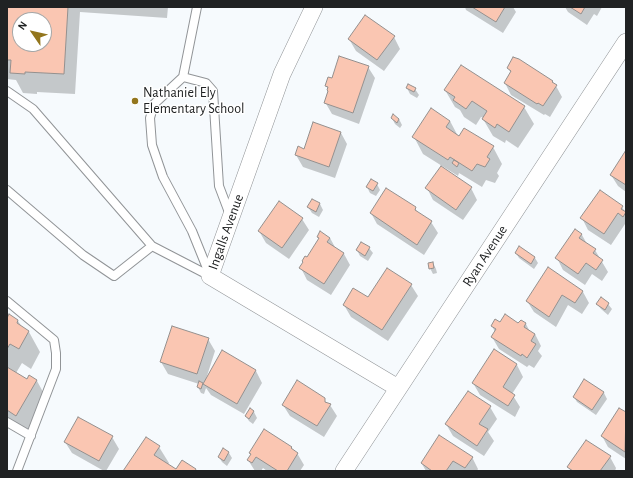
<!DOCTYPE html>
<html>
<head>
<meta charset="utf-8">
<style>
  body { margin:0 }
  #map { position:relative; width:633px; height:478px; overflow:hidden; background:#f6fafd; font-family:"Alegreya Sans",sans-serif }
  canvas { display:block }
  .frame { position:absolute; inset:0; border:8px solid #202223; pointer-events:none }
  .north { position:absolute; left:12px; top:12px; width:40px; height:40px; box-sizing:border-box; background:#fff; border:1px solid #a6a7a7; border-radius:50%; rotate:304deg; font-size:11px; font-weight:700; line-height:16px; text-align:center; color:#202223 }
  .north::after { content:''; display:block; margin:auto; width:14px; height:18px; background:#93761d; clip-path:polygon(50% 0,100% 100%,50% 72%,0 100%) }
</style>
</head>
<body>
<div id="map">
<canvas width="633" height="478"></canvas>
<div class="frame"></div>
<div class="north">N</div>
</div>
<script>
const g = document.querySelector('canvas').getContext('2d');
g.lineJoin = 'round';
function fillPath(path, color) {
  g.fillStyle = color;
  g.fill(path, 'evenodd');
}
function shape(rows) {
  const path = new Path2D();
  for (const r of rows) {
    path.moveTo(r[0], r[1]);
    for (let i = 2; i < r.length; i += 2) path.lineTo(r[i], r[i + 1]);
  }
  return path;
}
function trace(path, color, width, dash) {
  g.strokeStyle = color;
  g.lineWidth = width;
  g.lineCap = dash ? 'butt' : 'round';
  g.setLineDash(dash || []);
  g.stroke(path);
}
function drawText(font, color, halo, rows, align = 'center') {
  g.font = font + ' "Alegreya Sans",sans-serif';
  g.lineWidth = 3;
  g.setLineDash([]);
  g.textBaseline = 'middle';
  g.strokeStyle = halo;
  g.fillStyle = color;
  for (const [text, x, y, turn = 0] of rows) {
    g.save();
    g.translate(x, y);
    g.rotate((+turn || 0) * Math.PI / 180);
    g.textAlign = isNaN(turn) ? turn : align;
    if (halo) g.strokeText(text, 0, 0);
    g.fillText(text, 0, 0);
    g.restore();
  }
}
fillPath(shape([
  [7,7,168,7,167,18,80,12,75,94,37,92,37,94,23,93,16,80,7,79],
  [20,20,44,20,44,44,20,44],
  [465,7,513,7,516,12,503,33,466,10],
  [565,7,602,7,597,16,594,14,587,25,568,12],
  [394,37,400,49,384,71,356,51,349,39],
  [368,67,375,78,359,124,332,114,325,102,328,89,326,86,332,79],
  [508,68,552,81,556,86,562,97,550,117,545,114,544,115,511,95,505,83,511,73],
  [407,88,415,89,419,95,417,98,410,94],
  [445,90,524,107,534,124,518,148,506,140,505,143,493,136,483,119,484,118,481,117,476,125,464,117,460,110,455,107],
  [392,118,399,119,402,125,400,128,395,124],
  [450,121,459,138,493,147,502,164,497,173,499,176,495,183,486,180,482,187,459,173,458,176,423,154,414,137],
  [341,133,347,144,335,178,303,167,296,155],
  [626,152,626,192,618,186,611,175],
  [377,184,380,190,376,196,370,193,367,187],
  [427,188,471,188,477,200,463,220,433,200],
  [312,200,320,204,323,210,319,217,312,213,308,207],
  [622,207,626,213,626,225,625,224,611,245,588,230,582,218],
  [415,208,418,213,431,222,438,233,424,255,377,224,371,213],
  [302,219,309,230,289,259,266,243,259,231],
  [575,231,582,235,587,244,595,250,608,272,602,281,592,274,585,285,563,270,557,258],
  [318,237,330,238,336,249,344,254,350,265,331,295,307,280,301,268,319,240],
  [369,248,373,253,368,261,360,256,357,250],
  [516,253,535,258,538,263,534,269,519,258],
  [433,263,436,269,437,273,433,274,430,268],
  [548,269,583,292,589,303,582,314,568,305,556,327,534,312,527,301],
  [411,285,418,296,388,341,351,317,344,305],
  [597,304,608,304,612,309,608,315,601,309],
  [7,319,18,321,22,327,29,332,40,352,31,369,22,363,16,373,28,380,30,376,37,381,48,401,28,436,7,423],
  [521,321,526,324,530,332,535,334,541,346,538,351,542,356,534,368,529,365,527,367,499,349,492,337,495,332,492,326,518,324],
  [208,339,215,351,206,379,222,352,256,371,262,383,244,414,211,395,206,388,204,394,201,393,198,387,199,384,168,374,161,362],
  [494,351,517,365,523,377,512,394,520,407,515,417,480,395,473,383],
  [585,380,604,393,607,399,596,415,577,402,574,397],
  [324,399,326,403,330,405,337,416,324,437,290,416,283,405],
  [490,407,497,419,488,432,494,441,484,456,453,436,446,424],
  [619,409,626,413,626,459,608,447,602,436],
  [250,410,254,412,257,418,253,424,249,421,246,416],
  [112,437,119,449,106,471,104,471,72,453,65,442],
  [159,447,169,463,168,465,176,470,195,470,196,471,125,471],
  [291,447,293,450,297,453,304,465,300,471,267,471,263,468,261,471,255,471,248,460,252,455,250,453],
  [229,453,232,458,227,466,222,462,219,457],
  [472,457,478,469,477,471,426,471,422,464],
  [610,457,616,468,615,471,571,471,568,467]
]), '#0003');
const building = shape([
  [7,7,68,7,64,74,25,72,25,74,10,73,11,60,7,60,7,7],
  [20,20,44,20,44,44,20,44,20,20],
  [472,7,505,7,496,22,472,7],
  [570,7,585,7,581,14,570,7],
  [365,15,395,36,377,60,348,39,365,15],
  [339,56,369,66,353,113,324,103,328,91,327,90,328,87,325,86,328,77,332,78,339,56],
  [513,57,519,59,553,81,552,82,557,85,543,106,538,103,537,104,504,83,511,71,507,68,513,57],
  [461,65,525,106,509,132,497,124,495,128,482,119,487,111,472,101,466,109,453,100,455,97,444,90,461,65],
  [408,84,416,88,414,92,406,88,408,84],
  [431,108,450,121,446,127,459,136,464,128,494,146,487,157,490,159,485,167,477,164,472,171,450,157,448,160,412,137,431,108],
  [393,114,399,119,397,123,391,118,393,114],
  [313,122,341,132,329,167,295,155,298,146,304,149,313,122],
  [626,150,626,185,610,175,626,150],
  [454,160,459,163,457,167,452,163,454,160],
  [441,166,472,187,456,210,425,188,441,166],
  [371,179,378,183,373,191,366,187,371,179],
  [386,188,416,207,415,210,432,221,417,245,370,213,386,188],
  [600,190,623,206,621,209,626,212,623,217,618,213,604,234,580,218,600,190],
  [312,199,320,203,316,212,307,207,312,199],
  [279,201,303,218,282,248,258,231,279,201],
  [575,229,582,234,579,238,596,249,593,253,603,260,596,270,586,263,578,274,555,258,575,229],
  [320,231,330,238,327,242,344,253,324,284,299,268,303,262,302,261,305,256,307,257,319,238,317,237,320,231],
  [361,242,370,247,365,256,356,250,361,242],
  [519,246,535,257,531,264,515,253,519,246],
  [433,262,434,268,429,269,428,263,433,262],
  [548,267,583,291,575,303,562,295,549,317,526,301,548,267],
  [387,268,412,284,382,330,343,305,353,288,368,297,387,268],
  [601,297,609,303,605,310,596,304,601,297],
  [9,314,18,320,17,323,29,331,19,349,10,344,7,349,7,318,9,314],
  [505,314,518,323,521,320,526,323,524,327,535,334,531,341,536,344,527,358,522,354,521,356,491,337,496,329,491,326,495,319,500,322,505,314],
  [172,326,209,338,197,374,160,362,172,326],
  [494,349,517,364,503,387,515,395,508,406,472,383,494,349],
  [222,350,256,370,237,404,203,384,222,350],
  [7,367,27,379,29,375,37,380,16,416,7,410,7,367],
  [584,379,604,392,592,410,573,397,584,379],
  [297,380,325,398,325,402,331,404,317,426,282,405,297,380],
  [199,381,203,383,201,389,197,387,199,381],
  [468,391,491,406,479,424,488,429,477,446,445,424,468,391],
  [250,408,254,411,249,419,245,416,250,408],
  [619,408,626,412,625,452,601,436,619,408],
  [78,417,113,436,99,461,64,442,78,417],
  [264,429,292,447,291,448,298,453,287,471,278,471,256,457,252,463,247,460,251,454,249,453,264,429],
  [439,435,473,457,465,468,453,461,446,471,432,471,421,463,439,435],
  [146,437,160,446,154,455,176,469,182,460,196,469,195,471,123,471,146,437],
  [586,440,611,456,600,471,573,471,567,467,586,440],
  [223,448,229,452,224,461,218,457,223,448]
]);
fillPath(building, '#fac6b2');
trace(building, '#94908e', 1);
const lane = shape([
  [183,77,197,7],
  [7,91,33,109,152,246,210,276],
  [7,190,83,255,114,276,152,246],
  [209,273,192,231,163,177,152,145,150,118,154,104,183,77,206,83,213,91,219,186,230,215],
  [7,301,54,340,56,353,56,369,17,471],
  [7,422,31,436]
]);
const street = shape([
  [314,7,282,74,210,276,398,388],
  [344,471,626,42]
]);
trace(lane, '#919497', 10);
trace(street, '#919497', 18);
trace(lane, '#fff', 8);
trace(street, '#fff', 17);
for (const [x, y, r, color] of [
  [135,101,4,"#93761d"]
]) {
  const dot = new Path2D();
  dot.arc(x, y, r, 0, 2 * Math.PI);
  g.fillStyle = color;
  g.fill(dot);
  trace(dot, '#fff', 1.5);
}
drawText('14px', '#202223', '#fff', [
  ["Nathaniel Ely",143,93],
  ["Elementary School",143,109]
], 'left');
drawText('14px', '#202223', '#fff', [
  ["Ingalls Avenue",226,232,-70],
  ["Ryan Avenue",485,256,-57]
]);
</script>
</body>
</html>
